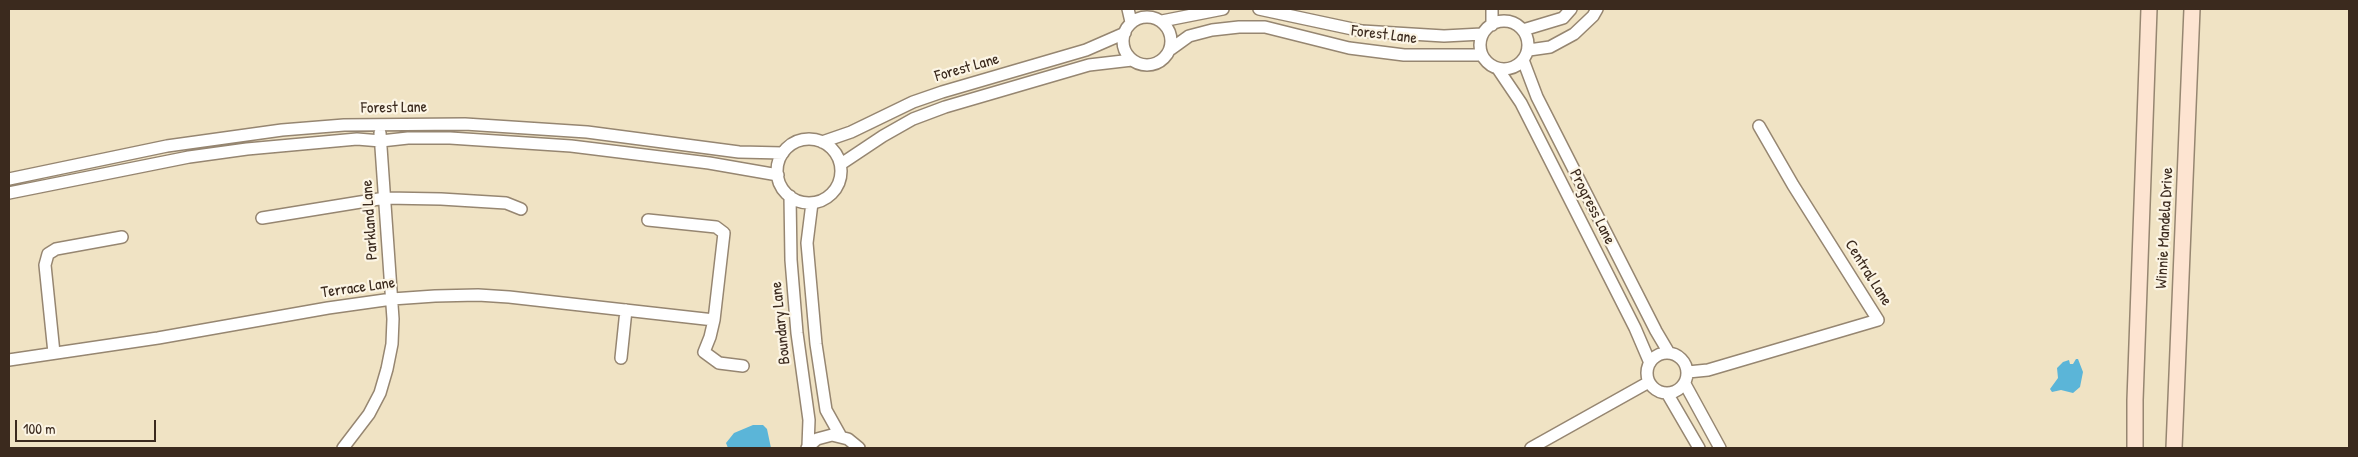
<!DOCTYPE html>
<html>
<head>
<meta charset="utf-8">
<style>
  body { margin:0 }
  #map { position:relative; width:2358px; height:457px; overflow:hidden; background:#f0e3c4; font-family:"Patrick Hand",sans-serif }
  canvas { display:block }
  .frame { position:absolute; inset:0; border:10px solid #3b2a1e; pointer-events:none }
  .scale { position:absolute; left:15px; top:420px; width:141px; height:22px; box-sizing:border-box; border:2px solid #3b2a1e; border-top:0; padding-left:6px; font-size:15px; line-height:18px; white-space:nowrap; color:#3b2a1e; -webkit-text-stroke:4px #fcf5e5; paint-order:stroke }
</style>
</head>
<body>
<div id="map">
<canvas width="2358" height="457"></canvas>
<div class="frame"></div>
<div class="scale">100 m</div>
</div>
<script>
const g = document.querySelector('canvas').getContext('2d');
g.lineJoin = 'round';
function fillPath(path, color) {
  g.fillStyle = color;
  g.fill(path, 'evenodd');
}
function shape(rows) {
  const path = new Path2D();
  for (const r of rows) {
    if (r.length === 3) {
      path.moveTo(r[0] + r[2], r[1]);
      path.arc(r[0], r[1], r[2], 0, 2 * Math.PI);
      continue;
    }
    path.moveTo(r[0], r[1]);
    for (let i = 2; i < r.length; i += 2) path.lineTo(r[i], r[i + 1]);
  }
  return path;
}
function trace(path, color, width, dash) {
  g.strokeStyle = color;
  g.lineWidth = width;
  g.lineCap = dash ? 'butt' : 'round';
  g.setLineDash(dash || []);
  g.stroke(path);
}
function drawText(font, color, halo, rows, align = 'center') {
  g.font = font + ' "Patrick Hand",sans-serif';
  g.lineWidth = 4.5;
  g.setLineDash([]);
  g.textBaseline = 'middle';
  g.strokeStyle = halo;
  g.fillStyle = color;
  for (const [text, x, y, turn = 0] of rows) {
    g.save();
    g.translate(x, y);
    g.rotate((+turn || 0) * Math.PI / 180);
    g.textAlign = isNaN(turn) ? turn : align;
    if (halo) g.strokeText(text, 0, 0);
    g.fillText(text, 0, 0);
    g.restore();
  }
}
fillPath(shape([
  [2076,359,2078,359,2083,372,2080,387,2073,393,2061,390,2052,392,2050,389,2058,378,2057,368,2063,362,2069,360,2070,364,2073,364],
  [753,425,763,425,767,429,771,448,728,448,726,443,734,433]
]), '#5bb5d8');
const minor = shape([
  [1128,9,1131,22],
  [1259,9,1362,31,1444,36,1482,34],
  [1147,41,24],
  [1504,45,24],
  [1162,21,1223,9],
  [1492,25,1492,9],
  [1523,30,1563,18,1571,9],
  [1171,49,1189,36,1212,30,1239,27,1265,27,1349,48,1404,55,1482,55],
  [1529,50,1550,47,1574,34,1593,16,1597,9],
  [1523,60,1537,97,1656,331,1669,353],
  [1498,69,1521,103,1635,328,1650,363],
  [809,171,32],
  [822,142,851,132,913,102,942,92,1086,50,1125,33],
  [841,164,883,136,913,119,945,107,1089,65,1132,60],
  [9,179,167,146,282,130,344,125,465,124,587,132,739,152,783,153],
  [9,193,189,157,247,149,357,139,381,141,408,138,450,138,571,146,709,163,778,175],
  [790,196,791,260,797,333,809,420,808,446],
  [812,203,807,243,816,344,826,410,840,435],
  [262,218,385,198,441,199,506,203,521,209],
  [648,220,716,227,724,233,714,320,710,337,704,352,719,363,743,366],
  [1667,373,20],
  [54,353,45,265,48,254,56,249,122,237],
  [621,358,626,310],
  [9,360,158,338,328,308,392,299,435,296,478,295,509,297,714,320],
  [1688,372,1708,370,1878,320,1793,185,1759,126],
  [1685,384,1720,448],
  [1667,393,1699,448],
  [343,448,369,414,380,393,387,369,392,344,393,319,380,133],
  [807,448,817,439,832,435,848,439,859,448],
  [1531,448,1649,382]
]);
const secondary = shape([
  [2135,448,2135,400,2149,9],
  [2174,448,2192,9]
]);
trace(minor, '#968671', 14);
trace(secondary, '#968671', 18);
trace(minor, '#fff', 11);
trace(secondary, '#fde4d1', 15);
drawText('16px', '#3b2a1e', '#fcf5e5', [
  ["Forest Lane",1384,35,7],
  ["Forest Lane",967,68,-16],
  ["Forest Lane",394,108,-1],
  ["Progress Lane",1592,207,63],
  ["Parkland Lane",370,220,-94],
  ["Winnie Mandela Drive",2165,228,-87],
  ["Central Lane",1868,273,58],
  ["Terrace Lane",358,288,-8],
  ["Boundary Lane",781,323,-96]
]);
</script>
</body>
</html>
